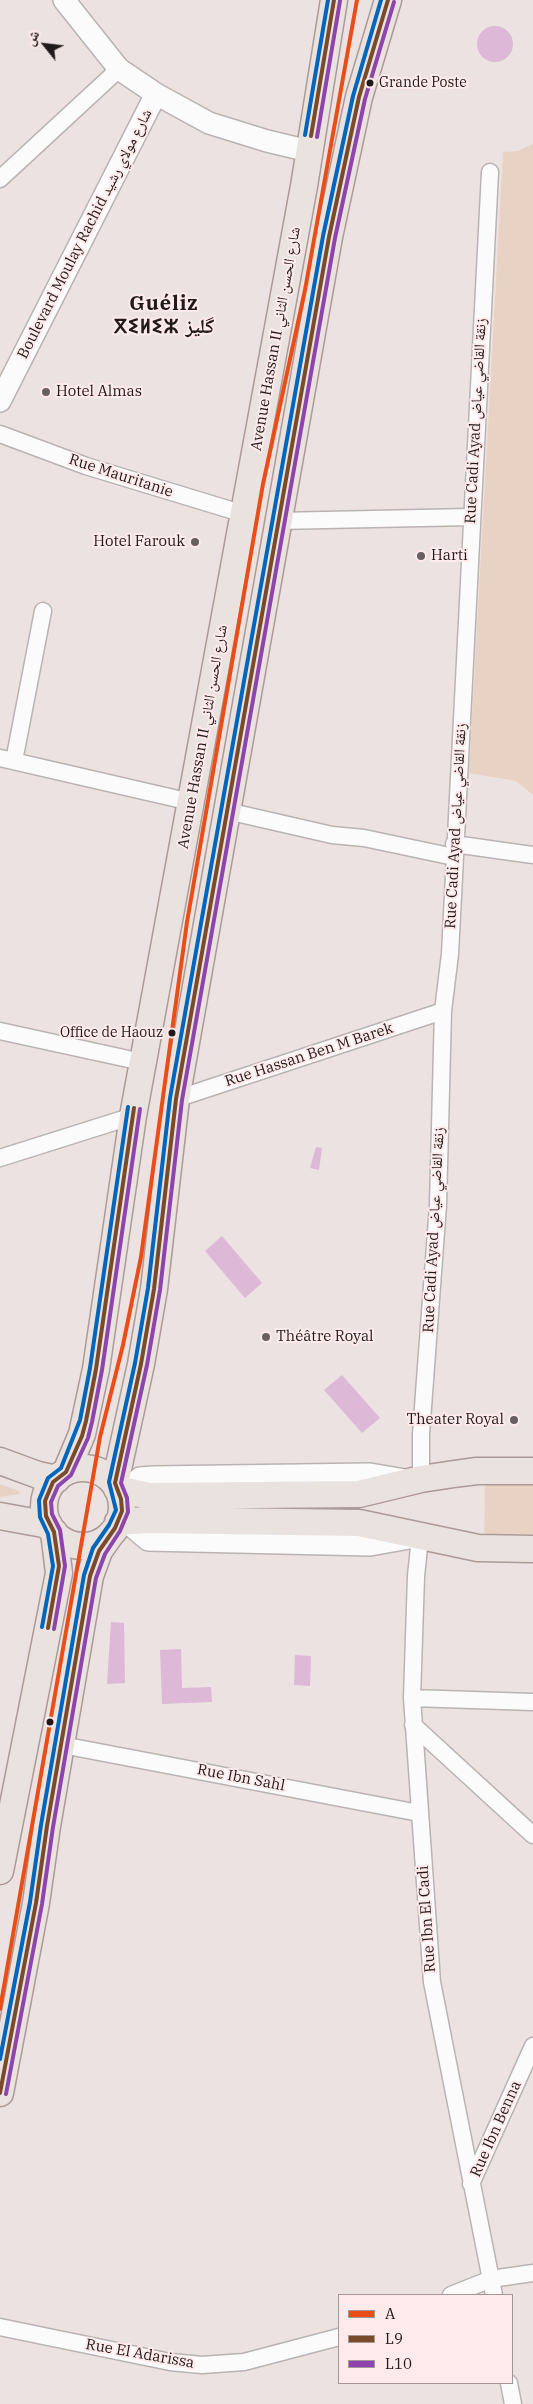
<!DOCTYPE html>
<html>
<head>
<meta charset="utf-8">
<style>
  body { margin:0 }
  #map { position:relative; width:533px; height:2404px; overflow:hidden; background:#ece2e2; font-family:"IBM Plex Serif","Noto Naskh Arabic",serif }
  canvas { display:block }
  .legend { position:absolute; left:338px; top:2294px; width:175px; height:90px; box-sizing:border-box; background:#feeaeb; border:1px solid #a69797; margin:0; padding:6px 9px; list-style:none; font-size:15px; color:#211a1a }
  .legend li { display:flex; align-items:center; gap:10px; height:25px }
  .legend b { width:25px; border:1px solid #a69797 }
  .north { position:absolute; left:20px; top:20px; width:50px; height:50px; -webkit-text-stroke:4px #feeaeb; paint-order:stroke; rotate:299deg; font-size:14px; font-weight:700; line-height:20px; text-align:center; color:#211a1a }
  .north::after { content:''; display:block; margin:auto; width:18px; height:22px; background:#211a1a; clip-path:polygon(50% 0,100% 100%,50% 72%,0 100%) }
</style>
</head>
<body>
<div id="map">
<canvas width="533" height="2404"></canvas>
<ul class="legend">
<li><b style="height:6px;background:#e94e19"></b>A</li>
<li><b style="height:6px;background:#7a4b2a"></b>L9</li>
<li><b style="height:6px;background:#8e44ad"></b>L10</li>
</ul>
<div class="north">ش</div>
</div>
<script>
const g = document.querySelector('canvas').getContext('2d');
g.lineJoin = 'round';
function fillPath(path, color) {
  g.fillStyle = color;
  g.fill(path, 'evenodd');
}
function shape(rows) {
  const path = new Path2D();
  for (const r of rows) {
    if (r.length === 3) {
      path.moveTo(r[0] + r[2], r[1]);
      path.arc(r[0], r[1], r[2], 0, 2 * Math.PI);
      continue;
    }
    path.moveTo(r[0], r[1]);
    for (let i = 2; i < r.length; i += 2) path.lineTo(r[i], r[i + 1]);
  }
  return path;
}
function trace(path, color, width, dash) {
  g.strokeStyle = color;
  g.lineWidth = width;
  g.lineCap = dash ? 'butt' : 'round';
  g.setLineDash(dash || []);
  g.stroke(path);
}
function drawText(font, color, halo, rows, align = 'center') {
  g.font = font + ' "IBM Plex Serif","Noto Naskh Arabic","Noto Sans Tifinagh",serif';
  g.lineWidth = 4;
  g.setLineDash([]);
  g.textBaseline = 'middle';
  g.strokeStyle = halo;
  g.fillStyle = color;
  for (const [text, x, y, turn = 0] of rows) {
    g.save();
    g.translate(x, y);
    g.rotate((+turn || 0) * Math.PI / 180);
    g.textAlign = isNaN(turn) ? turn : align;
    if (halo) g.strokeText(text, 0, 0);
    g.fillText(text, 0, 0);
    g.restore();
  }
}
fillPath(shape([
  [533,144,533,795,516,781,469,773,503,152,518,151],
  [485,1483,533,1483,533,1543,484,1543],
  [0,1484,19,1491,20,1494,0,1497]
]), '#e8d2c4');
fillPath(shape([
  [495,44,18],
  [316,1147,322,1148,319,1170,310,1168],
  [222,1236,262,1283,245,1298,205,1251],
  [342,1375,380,1418,362,1433,324,1390],
  [111,1622,124,1623,125,1683,107,1684],
  [181,1649,182,1688,211,1687,212,1702,162,1704,160,1650],
  [295,1655,311,1656,310,1686,294,1685]
]), '#ddb9d7');
const minor = shape([
  [0,179,119,69],
  [0,434,86,466,244,514],
  [277,521,470,517],
  [0,758,191,802],
  [14,761,43,611],
  [227,811,332,835,364,838,454,857],
  [454,844,533,855],
  [0,1031,142,1062],
  [176,1099,443,1011],
  [0,1158,133,1116],
  [421,1479,421,1434,438,1205,443,1011,450,954,490,172],
  [420,1538,416,1576,412,1698,432,1982,494,2295],
  [412,1698,533,1702],
  [413,1725,533,1835],
  [62,1745,419,1813],
  [471,2184,533,2046],
  [451,2295,491,2279,533,2273],
  [0,2327,170,2362,202,2365,244,2362,339,2337],
  [509,2383,513,2404]
]);
const tertiary = shape([
  [64,0,119,69,156,94,209,123,267,141,309,151],
  [0,401,156,94],
  [125,1491,140,1478,154,1477,370,1474,411,1481],
  [127,1522,148,1540,370,1545,415,1537]
]);
const primary = shape([
  [0,1461,38,1475,57,1479],
  [83,1507,39],
  [66,1472,82,1434,96,1369,133,1116,304,186,334,0],
  [115,1483,141,1364,154,1289,176,1099,329,237,359,97,388,0],
  [117,1489,149,1496,359,1494,421,1479,454,1474,477,1471,533,1471],
  [0,1516,49,1525],
  [118,1522,147,1520,359,1523,478,1548,533,1549],
  [0,1871,59,1573,54,1532],
  [0,2093,36,1903,47,1826,90,1576,99,1551,111,1534]
]);
trace(minor, '#bab3b3', 19);
trace(tertiary, '#bab3b3', 24);
trace(primary, '#ab9a97', 29);
trace(minor, '#fcfbfb', 16);
trace(tertiary, '#fcfbfb', 21);
trace(primary, '#eae2df', 26);
trace(shape([
  [0,2009,100,1437,123,1345,141,1257,187,922,263,484,305,290,357,0]
]), '#e94e19', 4);
trace(shape([
  [311,136,334,0],
  [48,1628,59,1566,54,1532,46,1516,45,1501,53,1482,66,1472,82,1436,86,1421,96,1369,134,1108],
  [0,2093,36,1903,47,1826,90,1576,99,1551,115,1528,122,1511,121,1499,115,1483,141,1364,154,1289,176,1099,329,237,359,97,388,0]
]), '#7a4b2a', 4);
trace(shape([
  [317,137,340,1],
  [54,1629,65,1566,60,1530,52,1514,51,1502,58,1486,71,1475,88,1438,92,1422,102,1370,140,1109],
  [6,2094,42,1904,53,1827,96,1578,105,1554,120,1531,128,1512,127,1498,121,1483,147,1365,160,1290,182,1100,335,238,365,99,394,2]
]), '#8e44ad', 4);
trace(shape([
  [305,135,328,0],
  [42,1627,53,1566,48,1534,40,1517,39,1500,48,1478,61,1468,80,1420,90,1368,128,1107],
  [0,2059,30,1902,41,1825,84,1575,93,1548,109,1525,116,1510,109,1482,135,1363,148,1288,170,1098,323,236,353,96,381,0]
]), '#0065bd', 4);
for (const [x, y, r, color] of [
  [370,83,4.5,"#211a1a"],
  [46,392,5,"#686060"],
  [195,542,5,"#686060"],
  [421,556,5,"#686060"],
  [172,1033,4.5,"#211a1a"],
  [266,1337,5,"#686060"],
  [514,1420,5,"#686060"],
  [50,1722,4.5,"#211a1a"]
]) {
  const dot = new Path2D();
  dot.arc(x, y, r, 0, 2 * Math.PI);
  g.fillStyle = color;
  g.fill(dot);
  trace(dot, '#feeaeb', 2);
}
drawText('14px', '#211a1a', '#feeaeb', [
  ["Grande Poste",379,83],
  ["Office de Haouz",163,1033,"right"]
], 'left');
drawText('15px', '#211a1a', '#feeaeb', [
  ["Boulevard Moulay Rachid شارع مولاي رشيد",85,234,-63],
  ["Avenue Hassan II شارع الحسن الثاني",276,339,-80],
  ["Rue Cadi Ayad زنقة القاضي عياض",476,421,-87],
  ["Rue Mauritanie",121,476,18],
  ["Avenue Hassan II شارع الحسن الثاني",203,737,-80],
  ["Rue Cadi Ayad زنقة القاضي عياض",456,826,-87],
  ["Rue Hassan Ben M Barek",309,1055,-18],
  ["Rue Cadi Ayad زنقة القاضي عياض",434,1230,-87],
  ["Rue Ibn Sahl",241,1778,11],
  ["Rue Ibn El Cadi",427,1919,-94],
  ["Rue Ibn Benna",496,2129,-66],
  ["Rue El Adarissa",140,2354,10]
]);
drawText('15px', '#211a1a', '#feeaeb', [
  ["Hotel Almas",56,392],
  ["Hotel Farouk",185,542,"right"],
  ["Harti",431,556],
  ["Théâtre Royal",276,1337],
  ["Theater Royal",504,1420,"right"]
], 'left');
g.letterSpacing = '1px';
drawText('bold 20px', '#211a1a', '#feeaeb', [
  ["Guéliz",164,304],
  ["ⴳⵉⵍⵉⵣ گليز",164,327]
]);
g.letterSpacing = '0px';
</script>
</body>
</html>
